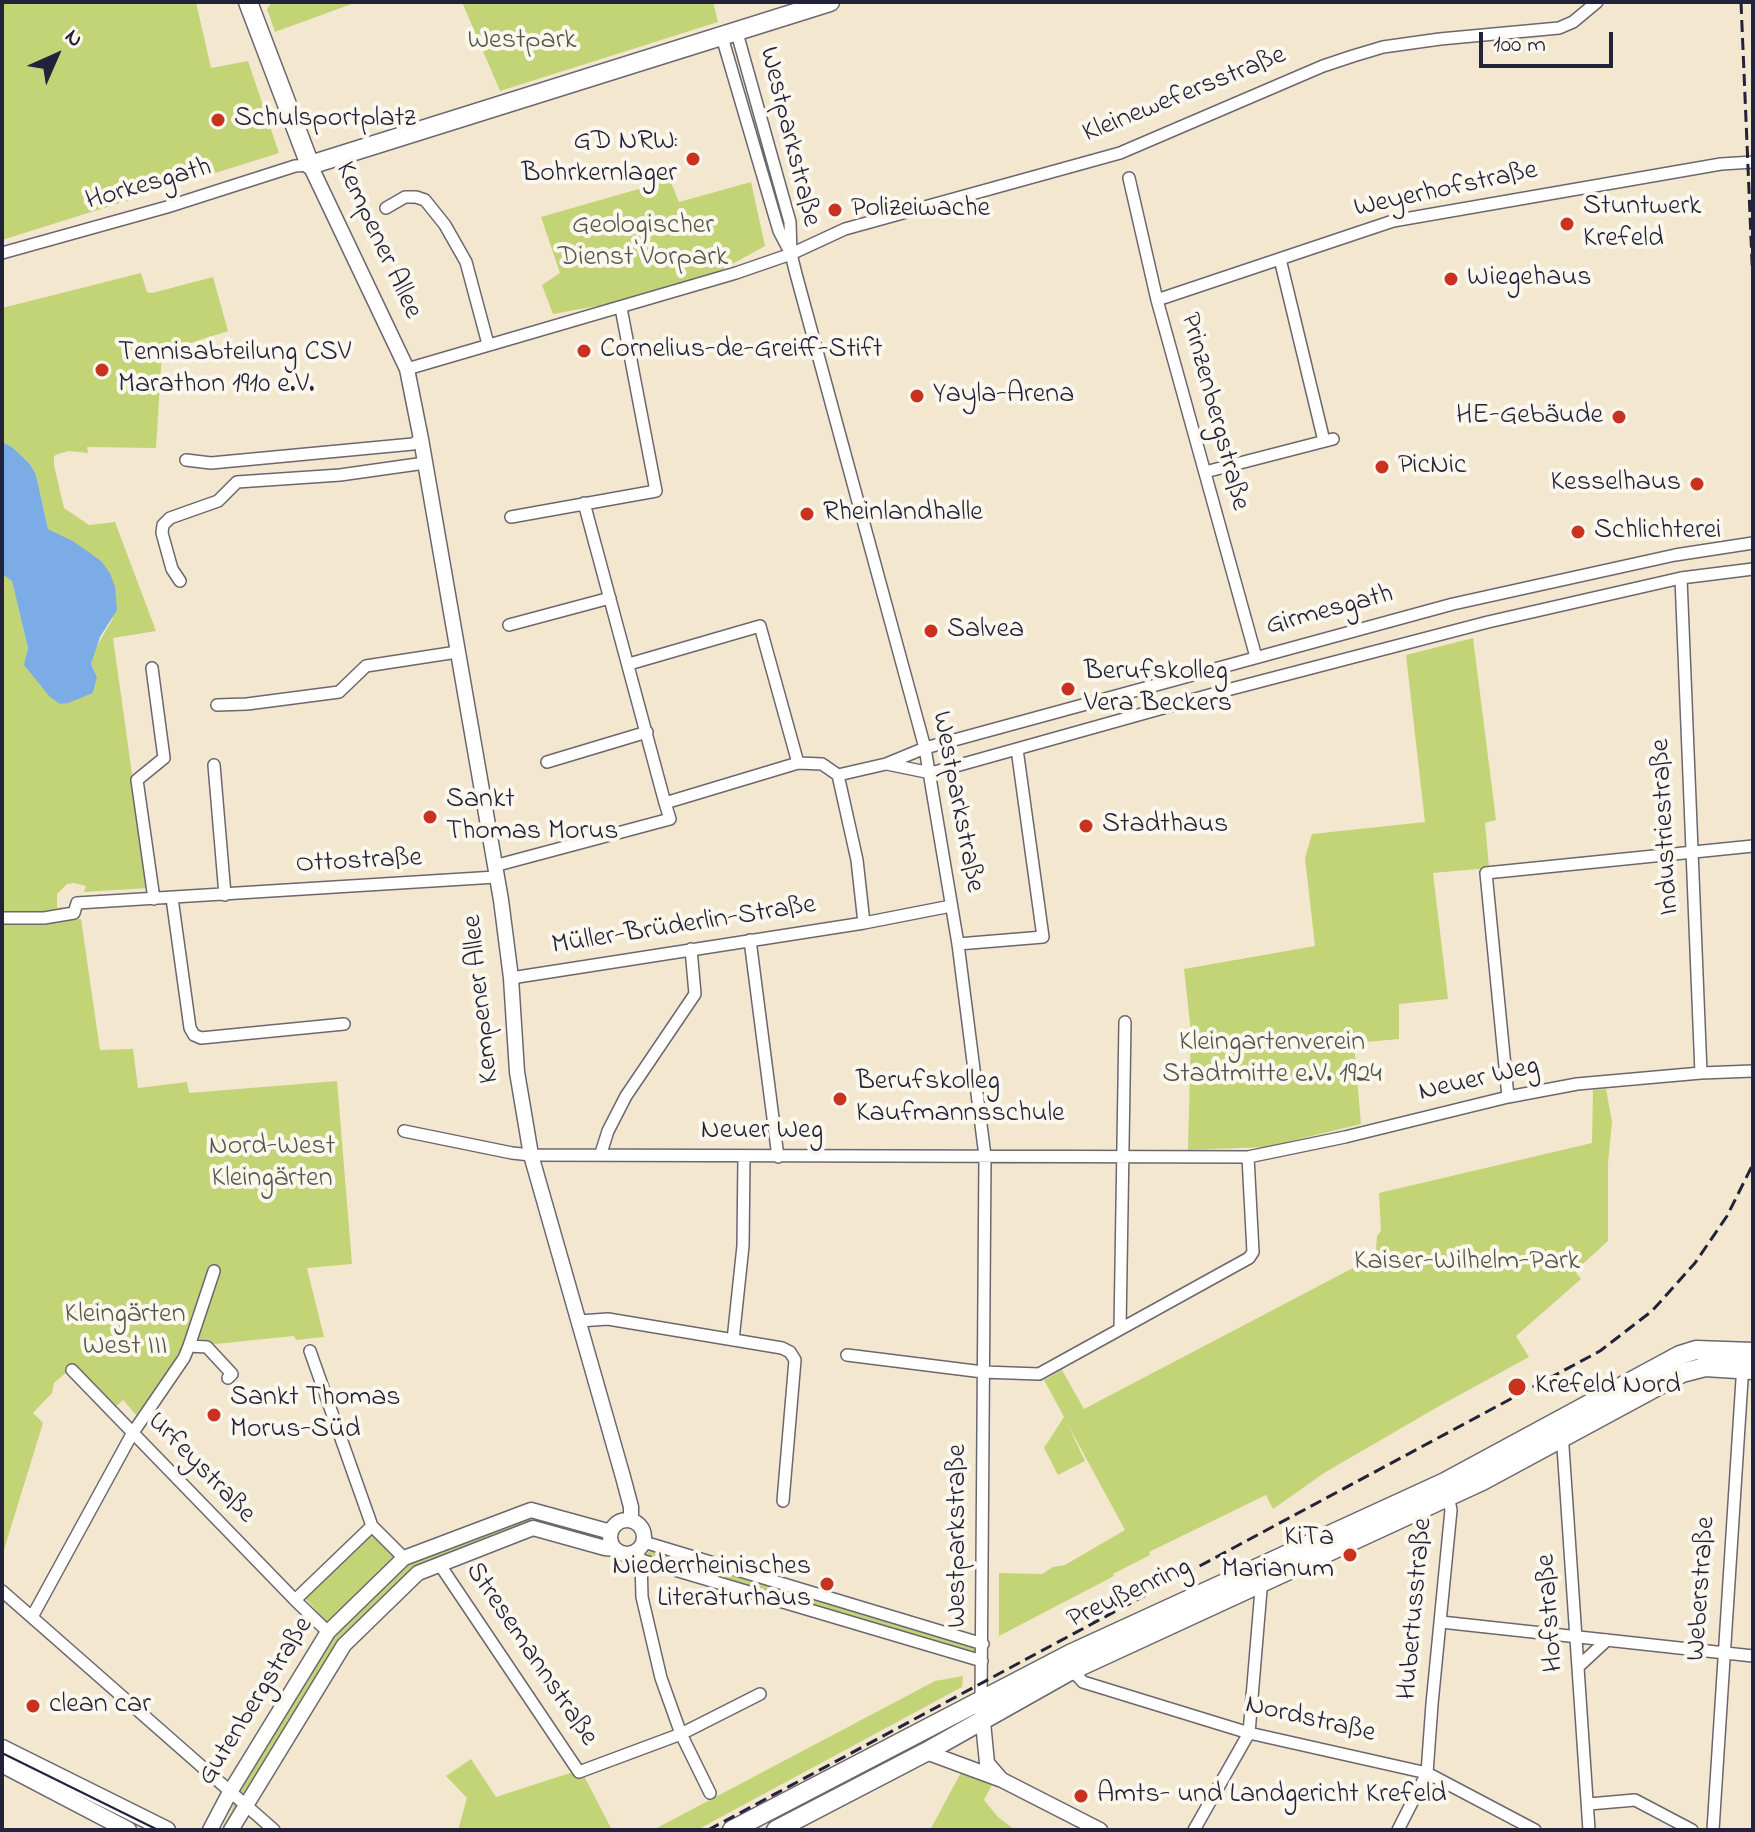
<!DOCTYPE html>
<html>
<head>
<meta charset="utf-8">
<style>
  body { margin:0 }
  #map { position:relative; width:1755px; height:1832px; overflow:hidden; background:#f3e8cf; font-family:"Indie Flower",sans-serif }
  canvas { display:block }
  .frame { position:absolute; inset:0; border:4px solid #22223b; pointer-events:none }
  .north { position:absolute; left:16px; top:16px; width:80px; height:80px; -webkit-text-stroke:6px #fbf7ec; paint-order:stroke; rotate:45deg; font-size:22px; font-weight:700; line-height:32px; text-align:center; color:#22223b }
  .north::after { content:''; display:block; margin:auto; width:28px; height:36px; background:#22223b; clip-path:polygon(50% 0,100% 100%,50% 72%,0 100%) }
  .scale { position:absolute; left:1479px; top:32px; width:134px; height:36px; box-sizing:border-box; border:4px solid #22223b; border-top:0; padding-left:10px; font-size:24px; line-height:28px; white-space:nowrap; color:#22223b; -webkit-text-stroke:6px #fbf7ec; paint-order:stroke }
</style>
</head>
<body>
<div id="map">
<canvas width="1755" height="1832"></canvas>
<div class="frame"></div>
<div class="north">N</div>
<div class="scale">100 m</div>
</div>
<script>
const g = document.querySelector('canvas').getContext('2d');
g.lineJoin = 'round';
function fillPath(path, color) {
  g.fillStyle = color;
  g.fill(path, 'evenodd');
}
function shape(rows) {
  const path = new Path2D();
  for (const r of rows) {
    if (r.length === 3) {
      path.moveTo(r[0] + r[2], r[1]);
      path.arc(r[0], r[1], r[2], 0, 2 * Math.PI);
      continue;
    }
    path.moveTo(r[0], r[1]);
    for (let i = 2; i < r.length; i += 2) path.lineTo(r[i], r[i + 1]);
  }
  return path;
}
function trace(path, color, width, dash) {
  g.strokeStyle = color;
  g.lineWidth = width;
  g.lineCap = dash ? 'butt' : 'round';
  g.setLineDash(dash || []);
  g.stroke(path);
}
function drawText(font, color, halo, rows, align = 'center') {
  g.font = font + ' "Indie Flower",sans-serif';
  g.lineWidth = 8;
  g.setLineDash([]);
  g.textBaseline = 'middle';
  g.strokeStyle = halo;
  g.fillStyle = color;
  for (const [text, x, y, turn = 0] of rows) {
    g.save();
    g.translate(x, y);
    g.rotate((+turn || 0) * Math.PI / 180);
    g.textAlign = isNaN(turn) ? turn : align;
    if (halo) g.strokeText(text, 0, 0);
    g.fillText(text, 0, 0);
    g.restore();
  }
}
fillPath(shape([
  [2,2,196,2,211,68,248,61,279,153,2,240],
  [272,2,357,2,275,32,267,9],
  [462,2,713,2,718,22,500,91],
  [670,180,679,202,751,182,765,246,685,290,553,314,542,285,560,273,541,217],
  [141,273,147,292,152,293,213,277,228,331,162,352,156,448,87,447,88,453,69,451,58,454,54,456,54,465,64,508,89,525,115,522,156,631,113,638,148,888,84,892,86,886,74,883,67,884,57,894,57,908,63,907,64,910,2,913,2,574,12,580,28,648,25,666,60,704,93,693,97,677,91,664,93,653,113,618,73,541,48,529,36,475,30,464,12,447,2,442,2,308],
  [1473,638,1496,820,1485,823,1489,868,1433,873,1448,999,1399,1004,1399,1039,1354,1043,1361,1124,1266,1147,1188,1150,1191,1032,1184,969,1315,946,1305,858,1312,834,1425,822,1406,655],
  [81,919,100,1050,133,1049,138,1088,187,1082,189,1093,337,1081,352,1264,307,1268,324,1337,296,1340,294,1336,215,1344,186,1342,138,1417,123,1400,114,1408,74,1366,54,1383,52,1393,33,1413,43,1423,2,1556,2,923],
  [1606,1089,1612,1122,1608,1163,1608,1241,1575,1271,1581,1279,1516,1336,1529,1357,1441,1405,1324,1473,1273,1509,1266,1495,1149,1552,1150,1555,1113,1574,1114,1576,999,1636,999,1573,1042,1574,1053,1567,1065,1565,1125,1530,1067,1423,1085,1461,1058,1475,1044,1448,1064,1417,1044,1380,1062,1370,1084,1409,1372,1258,1376,1250,1377,1236,1381,1231,1379,1193,1592,1143,1593,1090],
  [531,1513,606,1534,605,1543,533,1528,415,1577,342,1643,227,1830,221,1830,232,1810,238,1789,330,1638,326,1621,304,1597,372,1529,405,1561],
  [651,1549,978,1647,977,1658,653,1560,646,1555],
  [963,1676,962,1687,697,1830,653,1830,935,1681],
  [471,1759,496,1797,570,1773,584,1776,612,1830,458,1830,467,1798,446,1776],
  [963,1769,992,1785,984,1800,998,1817,1015,1830,930,1830]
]), '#c3d477');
fillPath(shape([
  [2,442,12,447,30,464,36,475,48,529,73,541,101,561,110,573,115,587,117,610,100,637,91,664,97,677,93,693,68,703,60,704,50,697,24,665,28,648,12,581,2,574]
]), '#7bace6');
const minor = shape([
  [737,33,790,222,791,254,796,274,925,748,958,944,985,1156,981,1700],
  [722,37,779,231,789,250],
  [1129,178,1157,300,1256,657],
  [386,208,405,197,416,197,425,200,445,225,466,262,488,344],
  [2,253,167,207,295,166,310,165],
  [1280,259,1324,441],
  [1157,300,1393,221,1721,164,1753,162],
  [407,369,736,273,791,254,845,229,1120,153,1323,66,1353,56,1383,47,1440,39,1559,28,1573,22,1597,2],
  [186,460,211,463,413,444,421,439],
  [1205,472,1333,439],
  [584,503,665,803],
  [511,517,656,491,621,308],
  [1681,578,1701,1073],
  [180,581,172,569,162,533,163,525,170,518,218,501,237,482,340,475,425,463],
  [509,625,610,598],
  [629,664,760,626,798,763],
  [152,668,164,758,137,780,154,899],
  [217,705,247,704,339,692,366,666,457,652],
  [547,762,647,732],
  [887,764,931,773,1231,689,1488,622,1681,578,1753,569],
  [214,765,225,895],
  [838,775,857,860,864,923],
  [494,866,670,819,665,803,798,763,822,764,838,775,886,764,925,748,1453,604,1675,555,1753,543],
  [172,898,190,1028,194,1035,201,1038,344,1024],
  [2,918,44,918,74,913,77,903,496,877],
  [750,940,778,1157],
  [958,944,1043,937,1017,749],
  [511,978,864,923,951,906],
  [1508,1097,1486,873,1753,846],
  [404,1131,512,1153,531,1155,1248,1157,1345,1137,1508,1097,1577,1084,1701,1073,1753,1071],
  [601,1153,608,1131,626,1096,695,994,691,949],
  [579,1321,608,1319,782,1348,790,1352,795,1360,783,1501],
  [1120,1329,1125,1022],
  [733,1340,743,1246,744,1157],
  [189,1346,214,1271],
  [310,1351,372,1526,404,1558],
  [847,1355,983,1372,1039,1374,1249,1258,1253,1252,1248,1157],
  [72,1370,295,1600],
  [1562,1432,1589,1830],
  [644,1542,983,1644],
  [636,1552,641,1560,982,1661],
  [641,1560,642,1597,661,1678,681,1734,710,1793],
  [440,1565,579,1772,681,1734,760,1694],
  [2,1591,274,1830],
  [32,1617,132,1434,184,1358,189,1346,207,1347,232,1374,228,1378],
  [1441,1622,1753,1656],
  [328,1632,295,1600,372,1526],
  [1579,1666,1607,1640],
  [1072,1670,1083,1682,1249,1733,1427,1773,1535,1830],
  [1589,1804,1635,1800,1692,1830],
  [1194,1830,1249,1733,1262,1578],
  [1398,1830,1427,1773,1432,1704,1451,1510,1447,1491],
  [1713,1830,1743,1364]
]);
const tertiary = shape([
  [310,165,407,369,421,439,501,900,511,978,517,1072,531,1155,623,1477,631,1507,631,1520],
  [627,1537,17],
  [982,1712,987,1763,1000,1778],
  [926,1752,1002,1780,1100,1830],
  [210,1830,230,1792,328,1632,404,1558,531,1510,611,1532],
  [231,1830,344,1645,418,1573,533,1528,605,1548,615,1549]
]);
const secondary = shape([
  [2,1748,167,1830],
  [2,1764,128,1830]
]);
const primary = shape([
  [248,2,310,165,830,2],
  [732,1830,1070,1654,1445,1482,1680,1355,1696,1350,1753,1352],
  [776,1830,926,1752,1068,1672,1482,1481,1682,1373,1705,1367,1753,1370]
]);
trace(minor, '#6b676f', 14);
trace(tertiary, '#6b676f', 17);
trace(secondary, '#6b676f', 19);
trace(primary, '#6b676f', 21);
trace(minor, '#fff', 11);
trace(tertiary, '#fff', 14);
trace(secondary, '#fff', 16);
trace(primary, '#fff', 18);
trace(shape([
  [2,1753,158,1830]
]), '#22223b', 2);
trace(shape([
  [1741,2,1753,285],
  [708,1830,1600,1351,1652,1311,1695,1263,1727,1216,1753,1164]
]), '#22223b', 3, [12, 6]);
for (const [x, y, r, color] of [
  [218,120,8,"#c8321e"],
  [693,159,8,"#c8321e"],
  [835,210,8,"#c8321e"],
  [1567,224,8,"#c8321e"],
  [1451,279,8,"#c8321e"],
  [584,351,8,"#c8321e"],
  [102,370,8,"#c8321e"],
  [917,396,8,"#c8321e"],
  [1619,417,8,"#c8321e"],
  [1382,467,8,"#c8321e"],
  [1697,484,8,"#c8321e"],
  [807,514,8,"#c8321e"],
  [1578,532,8,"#c8321e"],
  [931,631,8,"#c8321e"],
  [1068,689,8,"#c8321e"],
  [430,817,8,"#c8321e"],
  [1086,826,8,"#c8321e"],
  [840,1099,8,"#c8321e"],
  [1517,1387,10,"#c8321e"],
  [214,1415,8,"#c8321e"],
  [1350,1555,8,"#c8321e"],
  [827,1584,8,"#c8321e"],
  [33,1706,8,"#c8321e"],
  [1081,1796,8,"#c8321e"]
]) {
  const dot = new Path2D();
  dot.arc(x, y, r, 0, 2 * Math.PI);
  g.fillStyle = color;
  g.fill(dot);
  trace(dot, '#fbf7ec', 3);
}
drawText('28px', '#52574d', '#fbf7ec', [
  ["Westpark",522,42],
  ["Geologischer",643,227],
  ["Dienst Vorpark",643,259],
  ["Kleingartenverein",1272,1044],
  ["Stadtmitte e.V. 1924",1272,1076],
  ["Nord-West",272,1148],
  ["Kleingärten",272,1180],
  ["Kaiser-Wilhelm-Park",1467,1263],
  ["Kleingärten",125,1316],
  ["West III",125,1348]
]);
drawText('28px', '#22223b', '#fbf7ec', [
  ["Kleinewefersstraße",1185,96,-22],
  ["Westparkstraße",788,137,76],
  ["Horkesgath",149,186,-16],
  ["Weyerhofstraße",1446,191,-12],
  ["Kempener Allee",377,241,65],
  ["Prinzenbergstraße",1213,412,75],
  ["Girmesgath",1330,612,-15],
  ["Westparkstraße",956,802,79],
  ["Industriestraße",1667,827,-93],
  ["Ottostraße",359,863,-3],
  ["Müller-Brüderlin-Straße",684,927,-9],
  ["Kempener Allee",483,999,-96],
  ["Neuer Weg",1479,1081,-13],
  ["Neuer Weg",762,1132],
  ["Urfeystraße",200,1469,46],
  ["Westparkstraße",959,1536,-90],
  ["Weberstraße",1703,1589,-86],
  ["Preußenring",1130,1595,-25],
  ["Hubertusstraße",1417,1609,-85],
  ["Hofstraße",1552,1613,-94],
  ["Stresemannstraße",530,1655,56],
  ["Gutenbergstraße",257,1702,-58],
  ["Nordstraße",1310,1721,13]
]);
drawText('28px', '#22223b', '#fbf7ec', [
  ["Schulsportplatz",234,120],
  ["GD NRW:",677,143,"right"],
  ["Bohrkernlager",677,175,"right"],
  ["Stuntwerk",1583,208],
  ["Krefeld",1583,240],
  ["Polizeiwache",851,210],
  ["Wiegehaus",1467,279],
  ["Cornelius-de-Greiff-Stift",600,351],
  ["Tennisabteilung CSV",118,354],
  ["Marathon 1910 e.V.",118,386],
  ["Yayla-Arena",933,396],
  ["HE-Gebäude",1603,417,"right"],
  ["PicNic",1398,467],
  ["Kesselhaus",1681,484,"right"],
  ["Rheinlandhalle",823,514],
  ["Schlichterei",1594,532],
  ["Salvea",947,631],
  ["Berufskolleg",1084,673],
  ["Vera Beckers",1084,705],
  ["Sankt",446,801],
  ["Thomas Morus",446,833],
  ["Stadthaus",1102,826],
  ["Berufskolleg",856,1083],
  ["Kaufmannsschule",856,1115],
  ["Krefeld Nord",1535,1387],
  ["Sankt Thomas",230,1399],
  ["Morus-Süd",230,1431],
  ["KiTa",1334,1539,"right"],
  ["Marianum",1334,1571,"right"],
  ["Niederrheinisches",811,1568,"right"],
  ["Literaturhaus",811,1600,"right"],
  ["clean car",49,1706],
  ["Amts- und Landgericht Krefeld",1097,1796]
], 'left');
</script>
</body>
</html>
